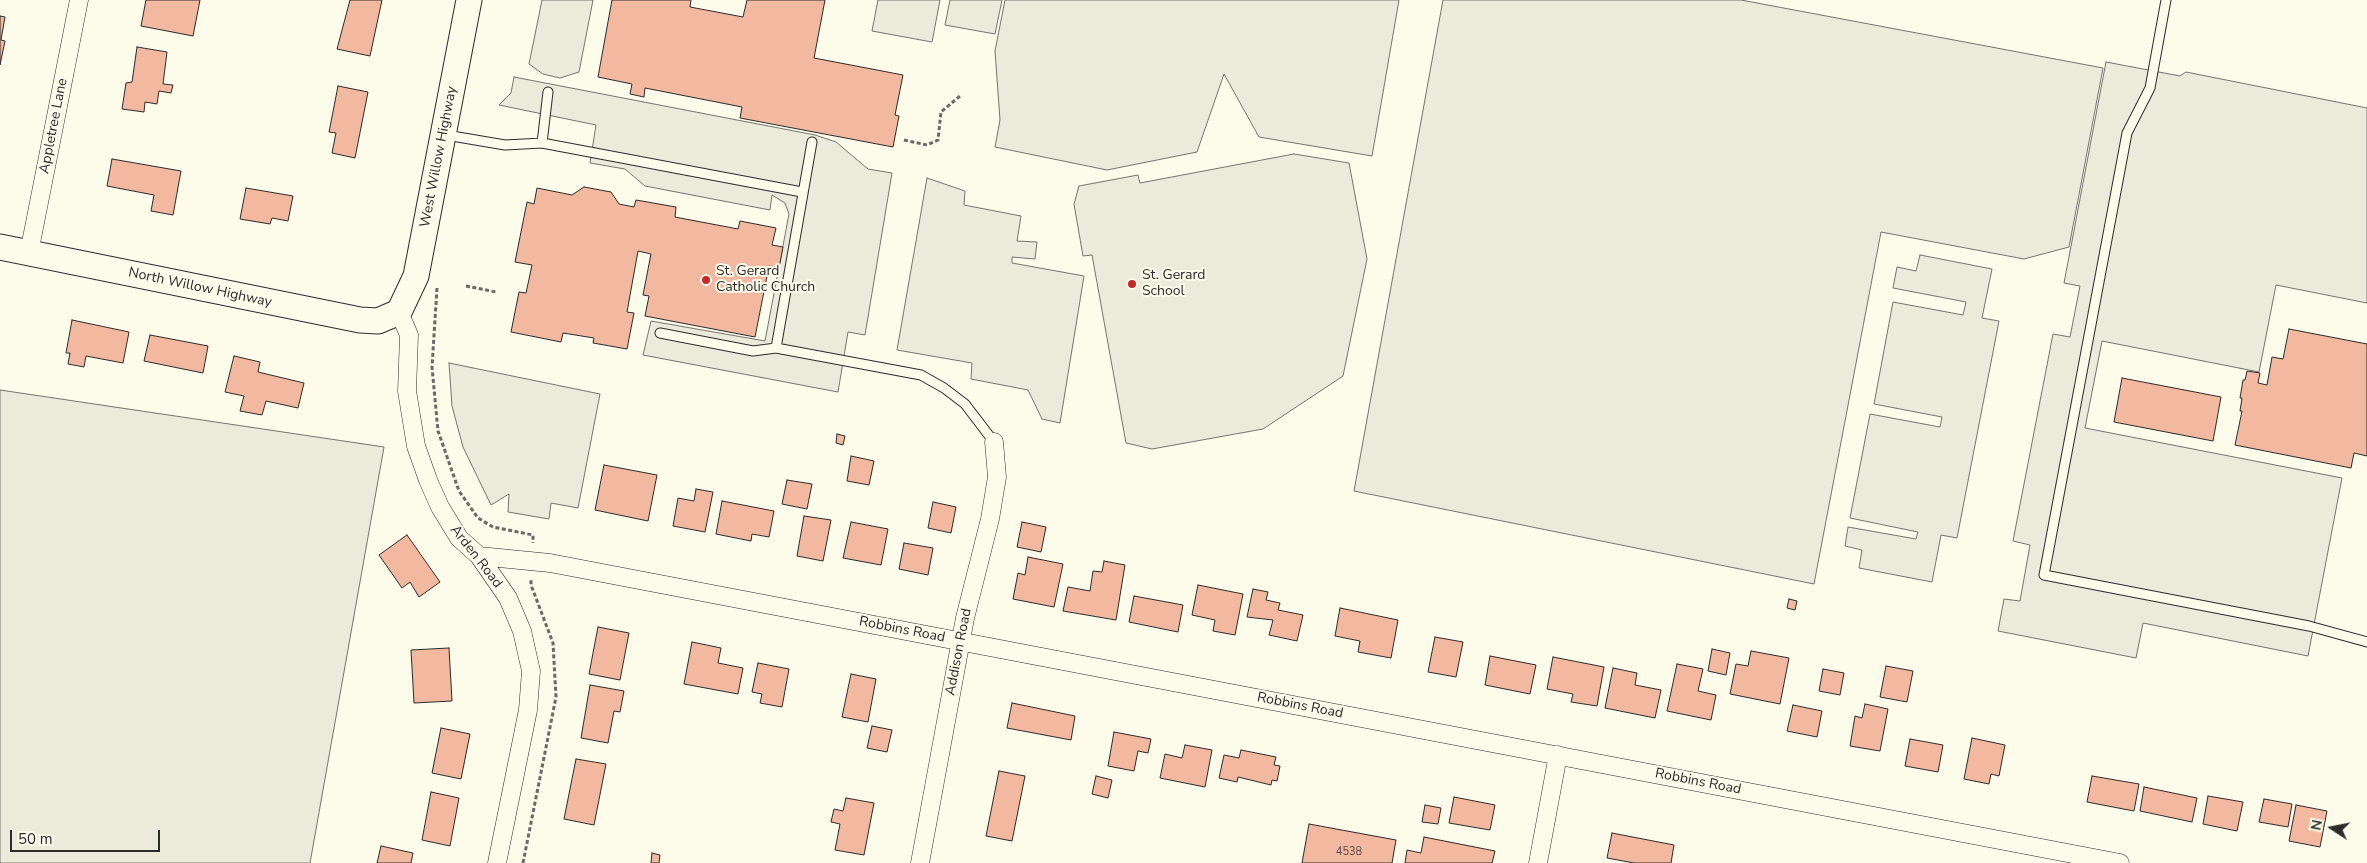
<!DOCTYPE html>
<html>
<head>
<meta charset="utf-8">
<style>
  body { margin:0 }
  #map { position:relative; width:2367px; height:863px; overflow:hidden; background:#fdfbea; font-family:"Nunito Sans",sans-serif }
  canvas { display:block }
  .north { position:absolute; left:2307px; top:803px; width:50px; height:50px; -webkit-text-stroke:4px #fdfbea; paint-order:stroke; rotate:281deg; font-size:14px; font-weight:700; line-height:20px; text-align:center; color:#2b2b2b }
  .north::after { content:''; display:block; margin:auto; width:18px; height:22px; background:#2b2b2b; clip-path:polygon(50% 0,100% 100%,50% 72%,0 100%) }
  .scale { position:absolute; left:10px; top:830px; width:150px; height:22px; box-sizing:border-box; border:2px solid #2b2b2b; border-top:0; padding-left:6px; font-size:15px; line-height:18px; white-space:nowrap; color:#2b2b2b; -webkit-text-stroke:4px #fdfbea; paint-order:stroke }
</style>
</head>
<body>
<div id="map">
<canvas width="2367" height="863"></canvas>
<div class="north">N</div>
<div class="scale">50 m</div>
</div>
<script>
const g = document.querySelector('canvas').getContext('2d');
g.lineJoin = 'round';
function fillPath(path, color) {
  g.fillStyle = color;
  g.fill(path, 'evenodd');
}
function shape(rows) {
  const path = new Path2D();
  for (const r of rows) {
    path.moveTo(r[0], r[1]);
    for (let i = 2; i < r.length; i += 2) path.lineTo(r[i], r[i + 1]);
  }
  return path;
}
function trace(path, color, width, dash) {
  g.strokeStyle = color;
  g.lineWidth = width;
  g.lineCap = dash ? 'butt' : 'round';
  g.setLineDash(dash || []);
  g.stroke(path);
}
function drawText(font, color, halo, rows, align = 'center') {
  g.font = font + ' "Nunito Sans",sans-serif';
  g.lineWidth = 4;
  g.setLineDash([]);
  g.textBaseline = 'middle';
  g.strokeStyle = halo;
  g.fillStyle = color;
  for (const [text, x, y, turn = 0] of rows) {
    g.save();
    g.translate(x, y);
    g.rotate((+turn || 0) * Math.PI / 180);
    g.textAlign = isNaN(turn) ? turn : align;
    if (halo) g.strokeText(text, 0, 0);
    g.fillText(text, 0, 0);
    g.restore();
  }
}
const green = shape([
  [1005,0,1399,0,1372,156,1259,137,1224,74,1197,152,1107,170,995,147,1000,120,995,51,1005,0],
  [1443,0,1741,0,2103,68,2069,247,2024,259,1881,232,1814,584,1354,491,1443,0],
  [1294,154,1349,163,1367,259,1343,376,1263,429,1152,449,1126,443,1092,255,1083,256,1074,204,1079,186,1138,175,1140,183,1294,154],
  [0,390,384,447,310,863,0,863,0,390]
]);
fillPath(green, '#ecebdb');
trace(green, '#74746e', 1);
const parking = shape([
  [542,0,593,0,579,72,560,78,543,74,529,64,542,0],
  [878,0,940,0,932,42,872,31,878,0],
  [950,0,1002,0,995,34,945,25,950,0],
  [2106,62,2180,76,2186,72,2367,108,2367,303,2276,285,2259,372,2102,341,2085,428,2342,478,2308,656,2143,623,2136,658,1998,631,2004,599,2020,601,2030,545,2013,541,2053,334,2070,337,2080,286,2064,283,2106,62],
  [514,77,815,135,836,142,868,169,892,173,865,335,848,332,838,392,643,355,651,321,765,341,789,214,785,203,772,195,770,210,645,186,625,169,590,163,596,125,499,105,511,93,514,77],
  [927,178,965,191,964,205,1021,216,1017,241,1037,242,1035,259,1012,257,1012,263,1084,276,1060,423,1042,419,1028,390,971,379,972,363,897,350,927,178],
  [1920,255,1992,269,1982,318,1999,321,1957,538,1941,535,1932,582,1859,568,1862,550,1845,546,1848,527,1916,539,1918,532,1850,518,1870,414,1940,427,1942,417,1874,404,1893,302,1963,315,1966,302,1893,288,1897,267,1916,271,1920,255],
  [449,363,600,394,578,508,551,503,549,519,508,512,509,494,491,505,463,447,452,406,449,363]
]);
fillPath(parking, '#eceadb');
trace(parking, '#74746e', 1);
const building = shape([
  [146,0,200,0,193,36,141,26,146,0],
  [350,0,382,0,370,56,337,49,350,0],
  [612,0,691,0,690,7,743,17,747,0,825,0,814,58,903,75,895,115,899,116,893,147,740,118,742,107,645,88,644,97,630,94,632,84,598,77,612,0],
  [0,16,5,17,1,40,5,41,0,65,0,16],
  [137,47,167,52,163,84,173,85,171,93,159,91,157,104,145,102,144,112,122,109,126,83,132,82,137,47],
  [338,86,368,92,355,158,332,153,336,133,329,132,338,86],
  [112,159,181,171,173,215,151,211,154,195,107,186,112,159],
  [584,187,611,192,619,204,634,207,636,200,676,207,675,217,738,229,740,221,776,228,772,245,783,247,779,268,769,266,755,337,645,316,649,296,643,295,651,254,638,251,627,312,634,313,627,349,593,343,594,338,563,333,561,342,511,332,519,292,526,293,532,265,515,262,527,202,534,204,537,188,572,195,584,187],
  [246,188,293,196,288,221,272,218,270,224,240,219,246,188],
  [72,320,129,332,123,363,86,356,84,367,68,364,70,353,66,353,72,320],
  [2289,329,2367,344,2367,456,2354,453,2351,468,2235,445,2242,411,2240,411,2242,398,2240,398,2243,380,2245,380,2247,371,2260,373,2258,383,2267,385,2272,357,2283,359,2289,329],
  [150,335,208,346,203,373,144,361,150,335],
  [234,356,260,362,258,372,304,383,298,408,266,401,262,415,240,411,244,396,225,392,234,356],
  [2122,378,2221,397,2213,441,2114,422,2122,378],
  [837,434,845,436,843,445,836,443,837,434],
  [851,456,874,461,869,485,847,481,851,456],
  [604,465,657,475,648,521,595,510,604,465],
  [787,480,812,484,807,509,782,504,787,480],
  [696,489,713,492,705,532,673,526,678,498,694,501,696,489],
  [722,501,774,511,769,537,752,534,751,541,716,534,722,501],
  [933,502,956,507,951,533,928,528,933,502],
  [804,516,831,520,823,561,797,556,804,516],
  [851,522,888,529,881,565,843,558,851,522],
  [1022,522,1046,527,1041,552,1017,547,1022,522],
  [407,535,440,582,419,597,410,582,402,588,379,555,407,535],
  [904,543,933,548,928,575,899,569,904,543],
  [1028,557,1063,564,1054,607,1013,599,1018,573,1025,575,1028,557],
  [1104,561,1125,565,1116,620,1063,611,1068,587,1090,591,1093,571,1102,572,1104,561],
  [1198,585,1243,594,1235,635,1213,631,1215,620,1192,615,1198,585],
  [1253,589,1268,592,1266,600,1280,603,1278,610,1303,615,1297,641,1269,635,1273,620,1247,617,1253,589],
  [1134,596,1183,605,1178,632,1129,622,1134,596],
  [1789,599,1797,601,1795,610,1787,608,1789,599],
  [1340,608,1398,620,1391,658,1358,652,1360,641,1335,636,1340,608],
  [598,627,629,633,620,680,589,674,598,627],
  [1435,637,1463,642,1456,677,1428,672,1435,637],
  [692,642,721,648,718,663,743,668,738,694,684,684,692,642],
  [449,648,452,701,414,703,411,650,449,648],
  [1712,649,1730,653,1726,675,1708,671,1712,649],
  [1751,651,1789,658,1780,704,1730,694,1736,664,1748,666,1751,651],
  [1490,656,1536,665,1530,694,1485,685,1490,656],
  [1553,657,1604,667,1597,706,1571,702,1573,694,1547,689,1553,657],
  [758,663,789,669,782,707,760,703,762,694,752,692,758,663],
  [1677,664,1703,669,1698,691,1716,695,1711,720,1667,711,1677,664],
  [1886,666,1913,671,1907,702,1880,697,1886,666],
  [1613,668,1637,673,1635,685,1661,690,1655,718,1605,708,1613,668],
  [1823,669,1844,673,1840,695,1819,691,1823,669],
  [851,674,876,679,868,722,842,717,851,674],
  [590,685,624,691,620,712,614,711,608,743,581,738,590,685],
  [1012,703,1075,716,1071,740,1007,728,1012,703],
  [1865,704,1888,709,1880,751,1850,746,1855,716,1862,718,1865,704],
  [1793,705,1822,711,1817,737,1787,731,1793,705],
  [872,726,892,730,887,752,867,748,872,726],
  [441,728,470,734,461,779,432,773,441,728],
  [1114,732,1151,739,1148,753,1138,751,1134,771,1108,766,1114,732],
  [1972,738,2005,745,1999,776,1991,774,1989,784,1964,779,1972,738],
  [1910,739,1943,745,1938,772,1905,766,1910,739],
  [1185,745,1212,750,1205,787,1160,778,1165,754,1182,758,1185,745],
  [1241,750,1276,757,1274,765,1280,766,1277,781,1272,780,1271,785,1238,777,1237,782,1219,778,1224,755,1239,758,1241,750],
  [576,759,606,764,594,825,564,819,576,759],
  [999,771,1025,776,1012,841,986,836,999,771],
  [1096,776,1112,780,1108,798,1092,794,1096,776],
  [2092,776,2139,784,2134,811,2087,802,2092,776],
  [2144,787,2197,798,2192,822,2140,811,2144,787],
  [431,792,459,798,450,846,422,840,431,792],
  [2208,796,2243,802,2237,831,2203,824,2208,796],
  [1454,797,1495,805,1490,830,1449,823,1454,797],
  [846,798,874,803,864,855,835,850,840,824,831,822,834,809,843,811,846,798],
  [2264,799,2292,804,2288,827,2259,822,2264,799],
  [1425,805,1441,808,1438,824,1422,822,1425,805],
  [2296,805,2327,811,2320,847,2289,841,2296,805],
  [1309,824,1396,840,1392,863,1302,863,1309,824],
  [1612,833,1674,845,1671,863,1634,863,1607,858,1612,833],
  [1424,837,1495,851,1492,863,1405,863,1407,850,1421,853,1424,837],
  [381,846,413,853,411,863,377,863,381,846],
  [652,853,660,855,659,863,651,863,652,853]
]);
fillPath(building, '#f2b8a0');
trace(building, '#2b2b2b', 1);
const lane = shape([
  [2166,0,2150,88,2127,133,2044,575,2309,626,2367,642],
  [446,135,505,145,542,143,802,192],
  [812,142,776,348,921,375,944,388,965,404,994,442],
  [542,143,548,92],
  [660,333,753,351,776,348]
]);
const street = shape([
  [29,253,79,0],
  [399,312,409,335,407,391,416,446,428,480,440,507,459,538,479,556,508,598,522,631,531,671,528,710,497,863],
  [479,556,550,563,2120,863],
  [920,863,965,618,990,519,997,477,994,442],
  [1538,863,1558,755]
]);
const secondary = shape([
  [0,247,360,320,378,321,399,312,416,276,469,0]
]);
trace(lane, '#2b2b2b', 11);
trace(street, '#2b2b2b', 19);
trace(secondary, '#2b2b2b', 27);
trace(shape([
  [904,140,927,145,938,140,941,112,960,96],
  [466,286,496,292],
  [437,288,432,367,438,431,459,491,478,518,493,527,533,535,533,543],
  [523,863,556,697,553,643,531,585,531,579]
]), '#6a6964', 3, [4, 2.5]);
trace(lane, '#fdfbea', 9);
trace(street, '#fdfbea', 18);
trace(secondary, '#fdfbea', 25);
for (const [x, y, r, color] of [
  [706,280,5,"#c62828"],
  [1132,284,5,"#c62828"]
]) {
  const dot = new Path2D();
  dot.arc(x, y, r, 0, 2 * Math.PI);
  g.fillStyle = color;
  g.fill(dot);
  trace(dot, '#fdfbea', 2);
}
drawText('11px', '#5d4e48', null, [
  ["4538",1349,852]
]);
drawText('14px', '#2b2b2b', '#fdfbea', [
  ["Appletree Lane",54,126,-79],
  ["West Willow Highway",439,157,-79],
  ["North Willow Highway",200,288,12],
  ["Arden Road",476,557,52],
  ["Robbins Road",902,630,11],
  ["Addison Road",959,652,-79],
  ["Robbins Road",1300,706,11],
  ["Robbins Road",1698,782,11]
]);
drawText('14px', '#2b2b2b', '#fdfbea', [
  ["St. Gerard",716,272],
  ["Catholic Church",716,288],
  ["St. Gerard",1142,276],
  ["School",1142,292]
], 'left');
</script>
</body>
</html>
